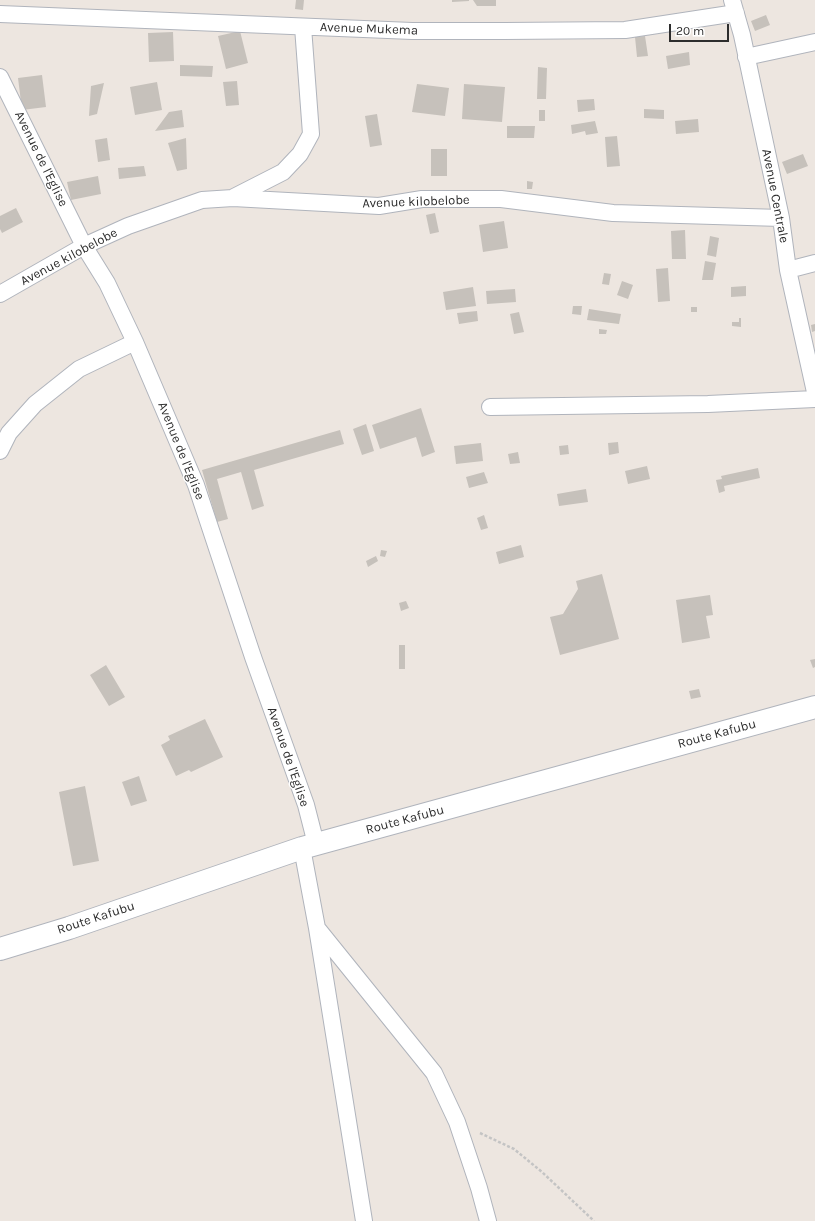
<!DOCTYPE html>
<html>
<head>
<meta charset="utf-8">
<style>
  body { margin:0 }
  #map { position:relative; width:815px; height:1221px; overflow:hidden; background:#ede6e0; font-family:Karla,sans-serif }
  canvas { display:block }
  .scale { position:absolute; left:669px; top:24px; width:60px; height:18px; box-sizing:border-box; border:2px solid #2d2d2d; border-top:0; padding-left:5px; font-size:12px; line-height:14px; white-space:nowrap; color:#2d2d2d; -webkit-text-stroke:3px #fff; paint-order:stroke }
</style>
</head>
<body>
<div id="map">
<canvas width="815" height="1221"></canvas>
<div class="scale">20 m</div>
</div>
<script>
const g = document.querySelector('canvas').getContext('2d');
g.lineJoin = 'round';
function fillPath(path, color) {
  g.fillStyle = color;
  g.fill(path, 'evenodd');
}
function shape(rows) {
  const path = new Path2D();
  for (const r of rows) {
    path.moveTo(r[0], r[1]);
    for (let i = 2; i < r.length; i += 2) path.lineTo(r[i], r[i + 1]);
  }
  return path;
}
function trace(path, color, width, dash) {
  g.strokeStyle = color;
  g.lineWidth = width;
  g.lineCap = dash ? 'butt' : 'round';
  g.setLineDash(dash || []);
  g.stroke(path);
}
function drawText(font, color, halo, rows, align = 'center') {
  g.font = font + ' Karla,sans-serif';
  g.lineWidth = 3;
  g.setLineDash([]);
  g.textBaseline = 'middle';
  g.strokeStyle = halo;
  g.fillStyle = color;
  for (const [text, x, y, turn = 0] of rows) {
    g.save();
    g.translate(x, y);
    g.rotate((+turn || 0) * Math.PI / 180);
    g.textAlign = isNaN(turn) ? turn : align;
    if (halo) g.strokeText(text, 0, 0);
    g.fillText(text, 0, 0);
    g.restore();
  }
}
fillPath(shape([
  [296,0,304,0,303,10,295,9],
  [452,0,469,0,469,1,452,2],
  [473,0,496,0,496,6,477,6],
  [766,15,770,25,755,31,751,21],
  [240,31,248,63,226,69,218,36],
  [173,32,174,61,149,62,148,33],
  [645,36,648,56,637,57,635,37],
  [689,52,690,65,668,69,666,56],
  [180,65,213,66,212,77,180,76],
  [538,67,547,68,546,99,537,99],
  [42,75,46,107,22,110,18,78],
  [237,81,239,105,226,106,223,82],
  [157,82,162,110,135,115,130,87],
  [104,83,97,114,89,116,91,86],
  [417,84,449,88,445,116,412,112],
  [464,84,505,87,502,122,462,119],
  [594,99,595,110,578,112,577,100],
  [644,109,664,110,664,119,644,118],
  [182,110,184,127,155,131,169,112],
  [539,110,545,110,545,121,539,121],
  [377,114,382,145,370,147,365,116],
  [698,119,699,132,676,134,675,121],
  [595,121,598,133,586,135,585,131,572,134,571,125],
  [507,126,535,126,534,138,507,138],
  [617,136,620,166,607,167,605,137],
  [107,138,110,160,98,162,95,140],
  [186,138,187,169,177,171,168,143],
  [431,149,447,149,447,176,431,176],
  [803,154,808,166,787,174,782,162],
  [144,166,146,176,119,179,118,168],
  [98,176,101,194,71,200,67,182],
  [527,181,533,182,532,189,527,189],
  [16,208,23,222,2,233,0,229,0,216],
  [435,213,439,232,430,234,426,215],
  [504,221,508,248,483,252,479,225],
  [685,230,686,259,672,259,671,231],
  [710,236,719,238,716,257,707,255],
  [705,261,716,263,713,280,702,280],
  [668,268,670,301,658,302,656,269],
  [604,273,611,274,609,285,602,284],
  [622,281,633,285,628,299,617,295],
  [746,286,746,296,731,297,731,287],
  [473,287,476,306,446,310,443,292],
  [515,289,516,302,487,304,486,291],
  [573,306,582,306,581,315,572,314],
  [691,307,697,307,697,312,691,312],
  [589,309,621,314,619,324,587,320],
  [477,311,478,321,459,324,457,313],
  [519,312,524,332,514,334,510,314],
  [739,318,741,318,741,327,732,326,732,322,739,322],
  [815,324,815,331,812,332,811,325],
  [599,329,607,330,606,334,599,334],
  [421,408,435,452,422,457,416,437,380,449,372,425],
  [366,424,374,451,362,455,353,429],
  [340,430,344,444,254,470,264,506,252,510,241,472,217,479,228,519,217,522,202,470],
  [618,442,619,453,609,455,608,443],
  [481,443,483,461,456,464,454,446],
  [568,445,569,454,560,455,559,446],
  [518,452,520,463,510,464,508,454],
  [647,466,650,479,628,484,625,471],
  [758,468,760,478,724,486,725,491,719,493,716,480,722,479,721,476],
  [484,472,488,483,469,488,466,477],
  [586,489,588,502,559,506,557,494],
  [484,515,488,528,481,530,477,518],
  [521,545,524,557,499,564,496,552],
  [381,550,387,551,385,557,380,556],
  [376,556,378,561,368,567,366,561],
  [602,574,619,639,560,655,550,617,563,614,578,589,576,581],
  [710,595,713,615,706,616,710,638,682,643,676,600],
  [406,601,409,608,401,611,399,603],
  [399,645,405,645,405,669,399,669],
  [815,659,815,667,813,668,810,660],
  [106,665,125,697,109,706,90,675],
  [699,689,701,697,691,699,689,691],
  [205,719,223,757,191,772,189,770,176,776,161,745,170,740,168,736],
  [139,776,147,801,131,806,122,782],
  [85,786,99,861,73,866,59,792]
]), '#c6c1bb');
const street = shape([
  [732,0,742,35,781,218,788,270,815,392],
  [0,14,412,31,505,31,625,30,736,13],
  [746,57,815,42],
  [0,77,84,246,107,283,135,342,196,485,253,657,306,805,316,844],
  [234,197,283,172,300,154,311,134,303,27],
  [788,270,815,263],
  [0,294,84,246,128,226,202,200,233,198,379,206,422,199,501,199,613,213,781,218],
  [490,407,708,404,815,399],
  [0,451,9,433,35,404,79,369,135,342],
  [302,848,317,928,364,1221],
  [317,928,434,1073,457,1122,479,1188,488,1221]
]);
const secondary = shape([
  [0,949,69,928,302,848,815,707]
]);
trace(street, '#b0b4bc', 18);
trace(secondary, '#b0b4bc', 24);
trace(shape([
  [480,1133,514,1149,542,1172,594,1221]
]), '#c4c4c4', 2.5, [3, 2]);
trace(street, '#fff', 16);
trace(secondary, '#fff', 22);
drawText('13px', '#2d2d2d', '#fff', [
  ["Avenue Mukema",369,29,2],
  ["Avenue de l'Eglise",41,159,64],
  ["Avenue Centrale",775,196,79],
  ["Avenue kilobelobe",416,202,-2],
  ["Avenue kilobelobe",69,257,-28],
  ["Avenue de l'Eglise",181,451,68],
  ["Route Kafubu",717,734,-15],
  ["Avenue de l'Eglise",288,757,71],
  ["Route Kafubu",405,820,-15],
  ["Route Kafubu",96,918,-18]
]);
</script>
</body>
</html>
